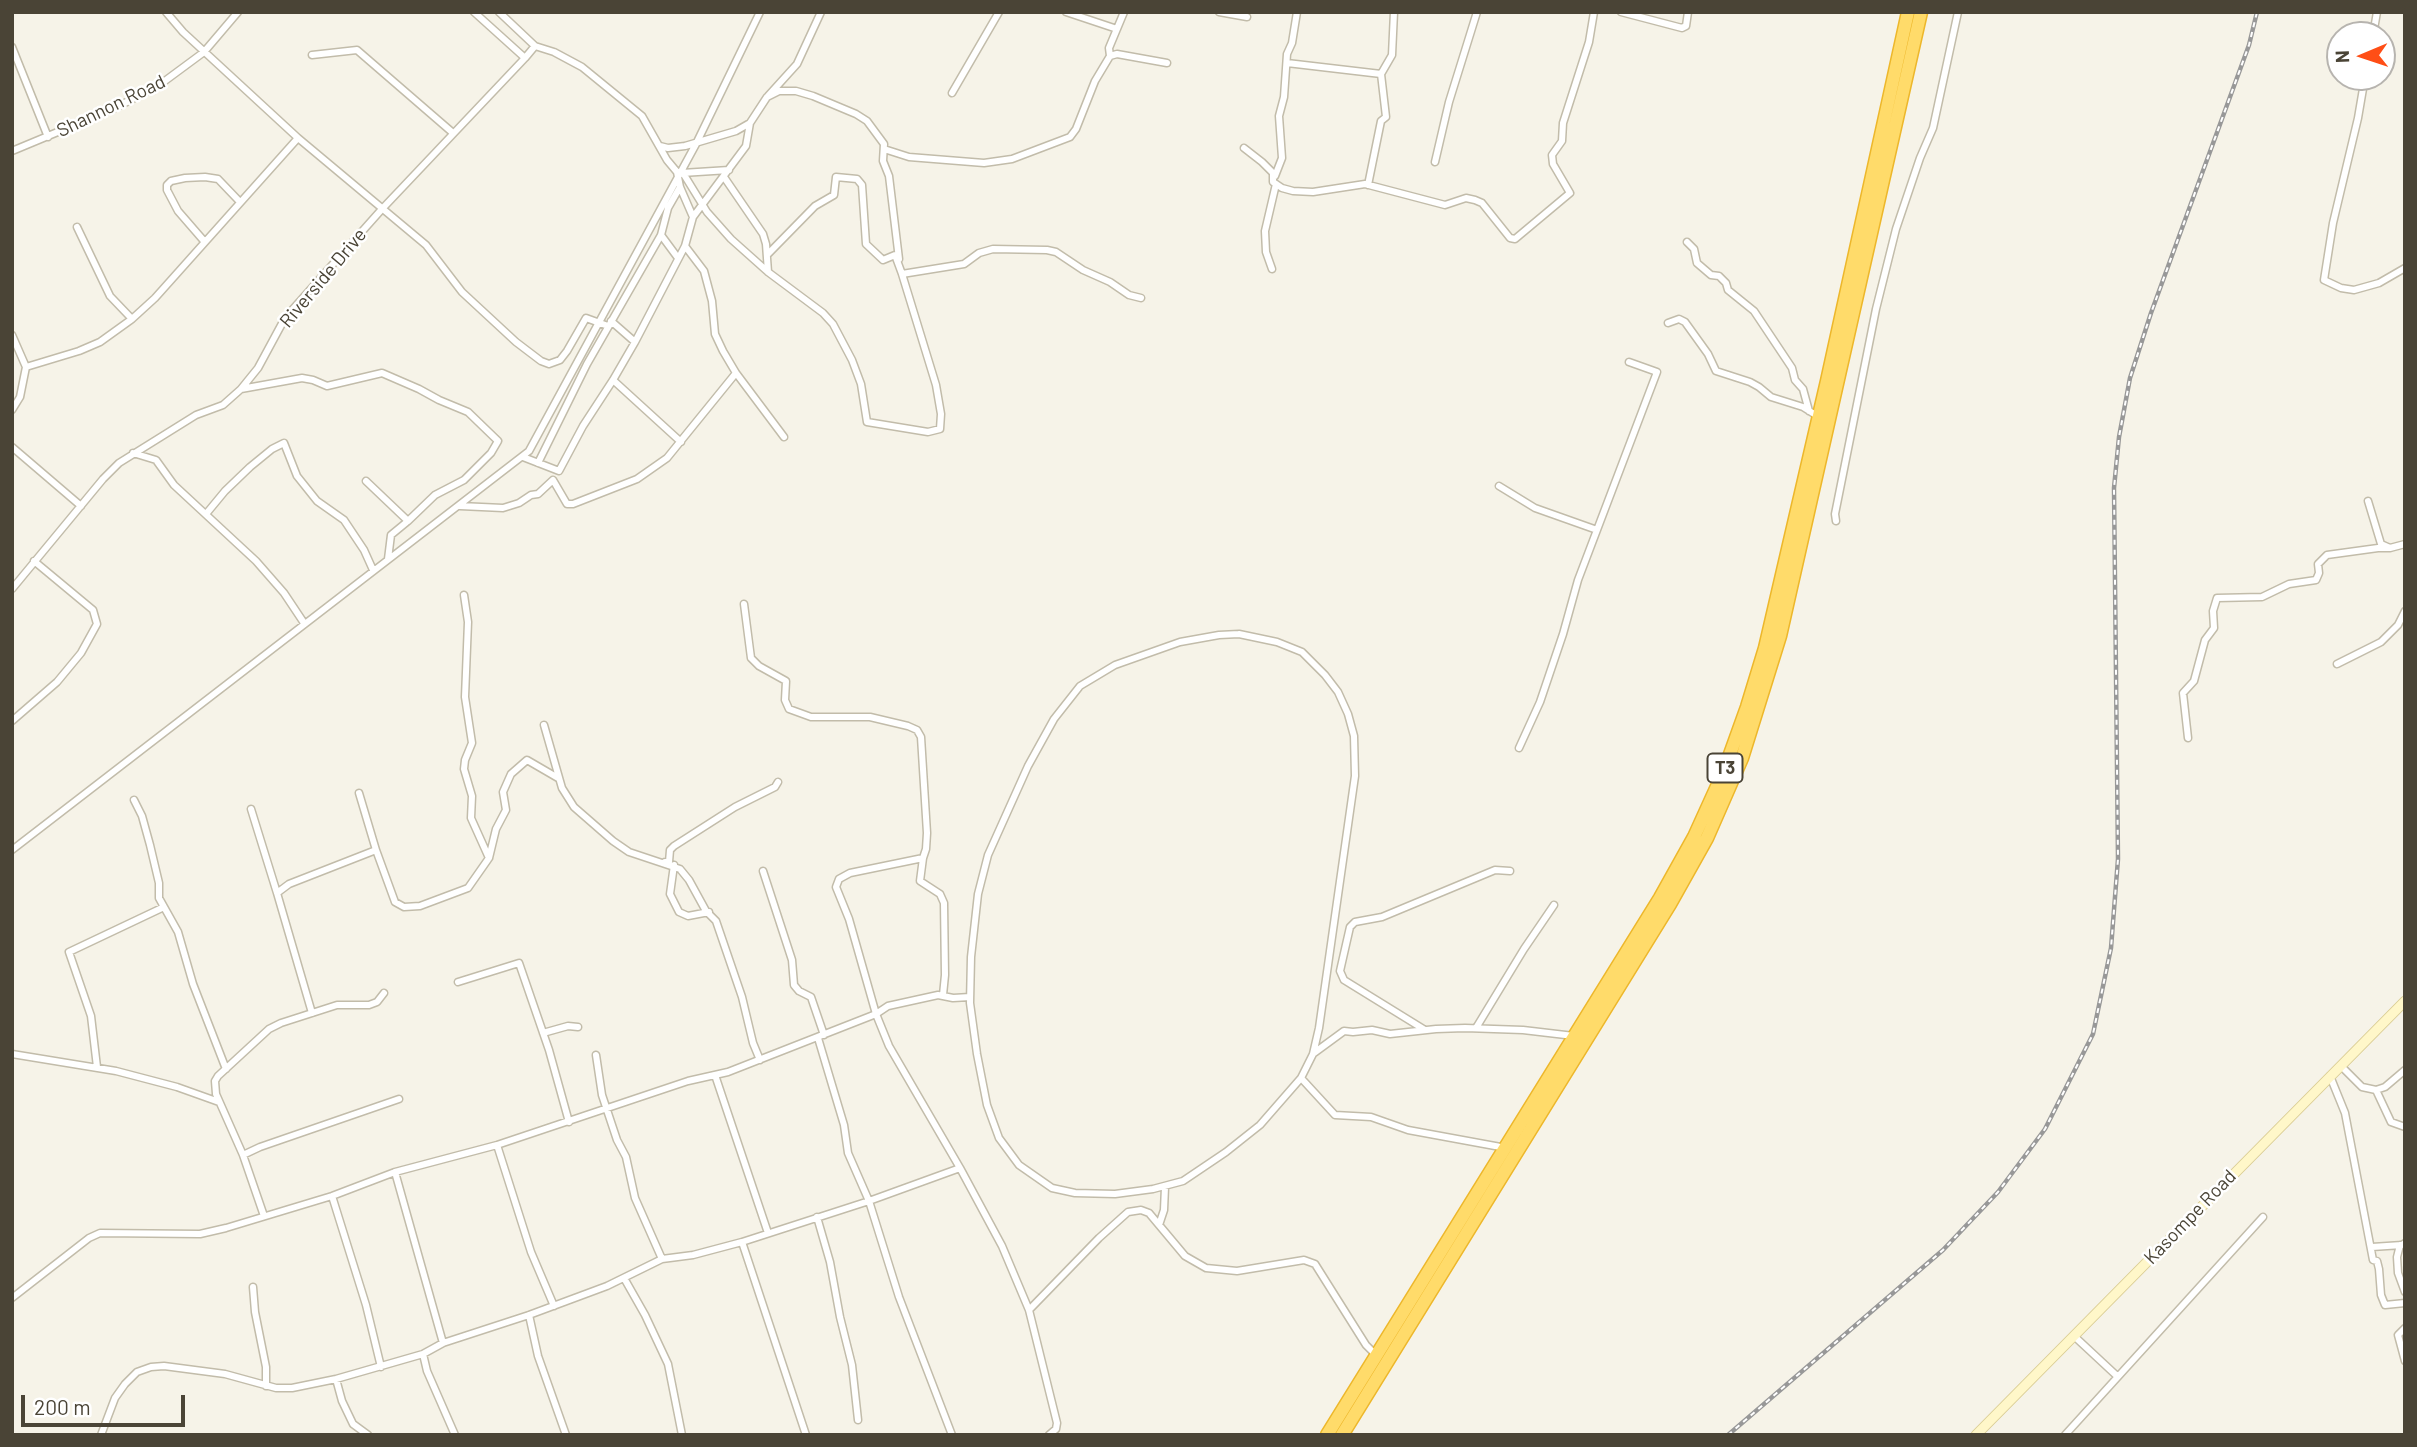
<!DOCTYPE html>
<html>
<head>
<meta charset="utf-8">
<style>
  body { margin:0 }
  #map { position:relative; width:2417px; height:1447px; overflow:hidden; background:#f6f3e8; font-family:Barlow,sans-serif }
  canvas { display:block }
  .frame { position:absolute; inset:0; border:14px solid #4a4436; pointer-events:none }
  .north { position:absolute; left:2326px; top:21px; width:70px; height:70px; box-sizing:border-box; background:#fff; border:2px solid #b7b4af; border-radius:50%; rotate:268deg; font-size:19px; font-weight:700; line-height:28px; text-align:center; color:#4a4436 }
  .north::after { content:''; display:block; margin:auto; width:24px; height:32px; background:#ff4e16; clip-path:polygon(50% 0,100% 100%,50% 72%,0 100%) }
  .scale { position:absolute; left:21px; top:1395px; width:164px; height:32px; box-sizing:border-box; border:4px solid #4a4436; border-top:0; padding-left:9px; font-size:21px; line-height:24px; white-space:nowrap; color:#4a4436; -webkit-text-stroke:5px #fff; paint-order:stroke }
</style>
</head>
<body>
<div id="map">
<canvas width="2417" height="1447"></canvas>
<div class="frame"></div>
<div class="north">N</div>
<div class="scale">200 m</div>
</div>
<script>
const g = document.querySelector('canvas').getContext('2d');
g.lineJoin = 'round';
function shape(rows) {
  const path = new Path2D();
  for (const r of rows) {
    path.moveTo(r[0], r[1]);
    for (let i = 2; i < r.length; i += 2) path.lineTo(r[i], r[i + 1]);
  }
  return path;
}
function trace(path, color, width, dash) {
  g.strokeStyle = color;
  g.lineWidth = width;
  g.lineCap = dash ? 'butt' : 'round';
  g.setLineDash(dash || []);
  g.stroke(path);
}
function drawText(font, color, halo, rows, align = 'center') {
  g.font = font + ' Barlow,sans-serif';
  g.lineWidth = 5;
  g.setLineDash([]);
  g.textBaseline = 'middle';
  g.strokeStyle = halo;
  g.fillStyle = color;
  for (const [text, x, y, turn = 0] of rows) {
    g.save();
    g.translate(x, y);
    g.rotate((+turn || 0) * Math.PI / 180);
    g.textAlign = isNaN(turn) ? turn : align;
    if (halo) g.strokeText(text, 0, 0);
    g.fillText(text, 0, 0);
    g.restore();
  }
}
const street = shape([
  [166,12,183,32,298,138,426,245,462,292,516,342,541,361,549,364,560,360,567,351,586,318,608,326],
  [474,12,525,58],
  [1066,12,1117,29],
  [1219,12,1247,17],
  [1621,12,1682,28,1686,26,1688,12],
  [2373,35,2377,12],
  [535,46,554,52,582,67,642,116,667,160,677,172,680,187,693,217],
  [12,47,48,137],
  [312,55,357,50,453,133],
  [1110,56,1109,48,1124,12],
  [1287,63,1381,74,1386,117,1381,121,1368,185],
  [1381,74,1392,55,1394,12],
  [2365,77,2358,118,2333,223,2324,280,2341,288,2354,290,2379,283,2405,268],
  [952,93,999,12],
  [768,96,797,64,821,12],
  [660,146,668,148,685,146,736,131,750,123,767,97,779,91,796,91,813,96,856,114,867,121,884,144,883,161,889,176,899,259],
  [1244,148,1262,162,1273,173,1273,182,1282,188,1293,191,1313,192,1365,184,1445,205,1466,198,1475,200,1482,203,1510,238,1515,239,1570,193,1553,164,1552,155,1562,141,1563,123,1589,42,1594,12],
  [884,149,909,157,984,163,1012,159,1070,137,1076,129,1095,81,1110,56,1117,54,1167,63],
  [12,151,113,109,158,86,204,52,238,12],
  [1435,162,1449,102,1477,12],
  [682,173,729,170],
  [683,173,707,212,731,239,768,272,823,313,833,324,852,360,861,384,867,422,928,432,940,429,941,414,936,385,902,274,895,255,883,260,866,244,862,185,857,179,836,177,834,195,815,206,767,255],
  [1275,176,1282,158,1279,116,1284,97,1287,54,1292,43,1297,12],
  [724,177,763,234,766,244,768,272],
  [77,227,110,296,132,319],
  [661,235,678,258],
  [204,241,178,211,167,190,167,185,171,181,185,178,205,177,218,179,240,202],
  [1687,242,1694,249,1697,263,1711,275,1719,276,1726,283,1728,290,1754,311,1792,368,1795,380,1803,389,1809,411],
  [685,246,704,271,712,301,715,334,723,351,736,373,784,437],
  [1272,269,1266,252,1265,231,1276,184],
  [902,274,964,264,979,253,993,249,1047,250,1056,252,1083,270,1110,282,1129,295,1141,298],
  [611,321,635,342,685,246,693,217,746,146,750,123],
  [1668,323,1679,319,1685,322,1708,354,1716,371,1750,382,1759,387,1771,397,1803,407,1819,417],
  [12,335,26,367,20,397,12,410],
  [26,367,79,351,100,342,132,319,155,298,298,138],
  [613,380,681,442],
  [241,389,302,378,313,380,327,386,382,373,419,389,439,400,468,412,498,441,491,453,464,480,435,495,408,521,366,481],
  [12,447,81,506],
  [133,453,156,460,174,485,256,561,284,593,304,623],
  [523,457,559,471,583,426,613,380,635,342],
  [538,463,587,364,661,235,668,208,680,187],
  [1499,486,1535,508,1597,530],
  [2368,501,2381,544,2390,548,2405,544],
  [460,506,503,508,519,503,531,495,538,494,553,480,567,504,573,504,637,479,667,458,736,373],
  [206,514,225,491,250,467,272,449,284,443,297,476,317,501,344,520,364,550,373,570],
  [1836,521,1835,514,1876,309,1896,229,1920,158,1933,128,1958,12],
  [388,559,391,535,408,521],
  [12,589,103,479,119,463,196,415,223,405,241,389,258,368,285,318,382,209,525,58,535,46,499,12],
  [744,604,751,658,759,666,786,681,785,700,789,709,811,717,870,717,908,726,917,730,921,737,927,833,926,849,923,858,850,873,839,879,836,887,849,919,876,1014,889,1046,960,1168,1002,1246,1029,1310,1057,1423,1056,1429,1049,1435],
  [1239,634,1277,642,1302,652,1325,675,1338,692,1348,714,1354,736,1355,776,1319,1028,1313,1054,1301,1078,1260,1125,1226,1152,1183,1181,1153,1189,1115,1194,1075,1193,1052,1188,1019,1165,999,1138,987,1105,977,1054,970,1003,971,957,978,894,988,855,1028,766,1054,719,1080,686,1115,665,1180,642,1219,635,1239,634],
  [2337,664,2381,642,2398,625,2405,611],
  [12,721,57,682,81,653,97,624,93,610,34,561],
  [544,725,562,788,574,807,613,841,629,852,680,869,689,880,706,911,716,921,742,997,753,1043,760,1060],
  [2188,738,2183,693,2194,681,2205,640,2214,628,2213,611,2217,598,2262,597,2289,584,2316,580,2319,573,2318,564,2327,555,2378,548,2390,548],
  [1519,748,1540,702,1563,634,1578,580,1657,372,1629,362],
  [134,800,142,816,150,845,159,883,159,898,178,932,193,984,226,1069],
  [251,809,277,893],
  [12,850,529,451,696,144,760,12],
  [376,850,395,902,404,907,420,906,468,888,489,858,471,818,472,796,464,769,465,760,472,743,465,697,468,622,464,595],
  [489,858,496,829,506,810,503,792,511,774,527,760,558,778],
  [923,858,920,881,940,894,944,903,945,975,943,995],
  [665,862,669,862,670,850,674,846,735,807,775,787,778,782],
  [674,865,670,894,679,912,688,916,709,912],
  [763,871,792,960,794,985,799,991,811,997,824,1035],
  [458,982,519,963,549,1050,569,1122],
  [312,1013,277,893,289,884,376,850,359,793],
  [1476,1028,1524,949,1554,905],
  [1425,1030,1344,980,1340,971,1350,927,1355,922,1382,917,1495,870,1510,871],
  [543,1033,568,1026,578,1027],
  [818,1038,844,1125,848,1153,869,1201,899,1297,952,1435],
  [1314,1053,1344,1031,1353,1032,1372,1030,1390,1034,1436,1029,1465,1028,1523,1030,1574,1036],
  [12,1054,116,1071,177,1087,219,1102],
  [596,1055,602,1095,617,1140,626,1157,635,1198,662,1259],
  [2341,1066,2362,1087,2376,1090,2385,1087,2405,1070],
  [97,1067,91,1016,69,952,164,907],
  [715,1075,768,1233],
  [2330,1076,2345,1113,2373,1260,2377,1261,2379,1269,2381,1295,2385,1305,2405,1303],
  [1301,1078,1335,1115,1371,1117,1408,1130,1506,1148],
  [2376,1090,2391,1122,2405,1127],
  [497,1145,531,1252,554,1306],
  [243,1155,216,1094,215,1081,218,1076,269,1029,281,1023,337,1005,369,1005,377,1002,384,993],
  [395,1172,443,1343],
  [332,1196,366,1305,381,1367],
  [264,1216,243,1155,260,1147,399,1099],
  [817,1217,830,1262,840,1317,852,1365,858,1420],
  [1159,1225,1164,1210,1165,1187],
  [742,1242,806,1435],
  [2400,1245,2397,1257,2398,1273,2405,1292],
  [2372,1247,2402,1245,2405,1243],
  [624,1278,645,1315,668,1364,682,1435],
  [253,1287,255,1312,266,1367,266,1386],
  [12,1298,89,1238,100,1233,200,1234,226,1228,332,1196,395,1172,497,1145,688,1081,728,1072,876,1014,888,1006,938,995,953,998,970,997],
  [1029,1310,1099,1238,1128,1212,1141,1210,1149,1213,1185,1256,1206,1268,1237,1271,1304,1260,1315,1264,1366,1345,1375,1354],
  [529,1315,538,1356,566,1435],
  [2405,1328,2398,1335,2405,1361],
  [2074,1336,2117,1376],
  [423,1354,427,1371,455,1435],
  [336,1379,342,1401,353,1424,368,1435],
  [101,1435,115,1398,125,1384,137,1372,151,1367,164,1366,225,1374,276,1388,292,1388,336,1379,423,1354,443,1343,529,1315,607,1286,662,1259,693,1255,742,1242,869,1201,960,1168],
  [2065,1435,2263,1217]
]);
const secondary = shape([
  [1976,1435,2405,1001]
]);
const highway = shape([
  [1327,1435,1660,898,1694,837,1724,771,1747,707,1765,648,1827,381,1908,12],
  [1342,1435,1670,904,1707,838,1742,758,1780,636,1921,12]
]);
trace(street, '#c2bcaa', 9);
trace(secondary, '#dacd94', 11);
trace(highway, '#edb72b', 15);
trace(street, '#fff', 6);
trace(secondary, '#fff7c9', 9);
trace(highway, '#ffdb6a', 12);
const rail = shape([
  [1728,1435,1943,1250,1998,1192,2045,1129,2093,1034,2111,948,2118,859,2114,488,2119,437,2130,378,2151,313,2249,45,2257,12]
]);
trace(rail, '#989898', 4.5);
trace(rail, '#fff', 2, [5]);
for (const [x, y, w] of [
  [1725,768,35]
]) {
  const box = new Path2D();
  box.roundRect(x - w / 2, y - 14.5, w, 29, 5);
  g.fillStyle = '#fff';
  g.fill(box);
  trace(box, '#4a4436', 2);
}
drawText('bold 18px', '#4a4436', null, [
  ["T3",1725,768]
]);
drawText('19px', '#4a4436', '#fff', [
  ["Shannon Road",111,106,-26],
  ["Riverside Drive",323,278,-50],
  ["Kasompe Road",2190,1217,-46]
]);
</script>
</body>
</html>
